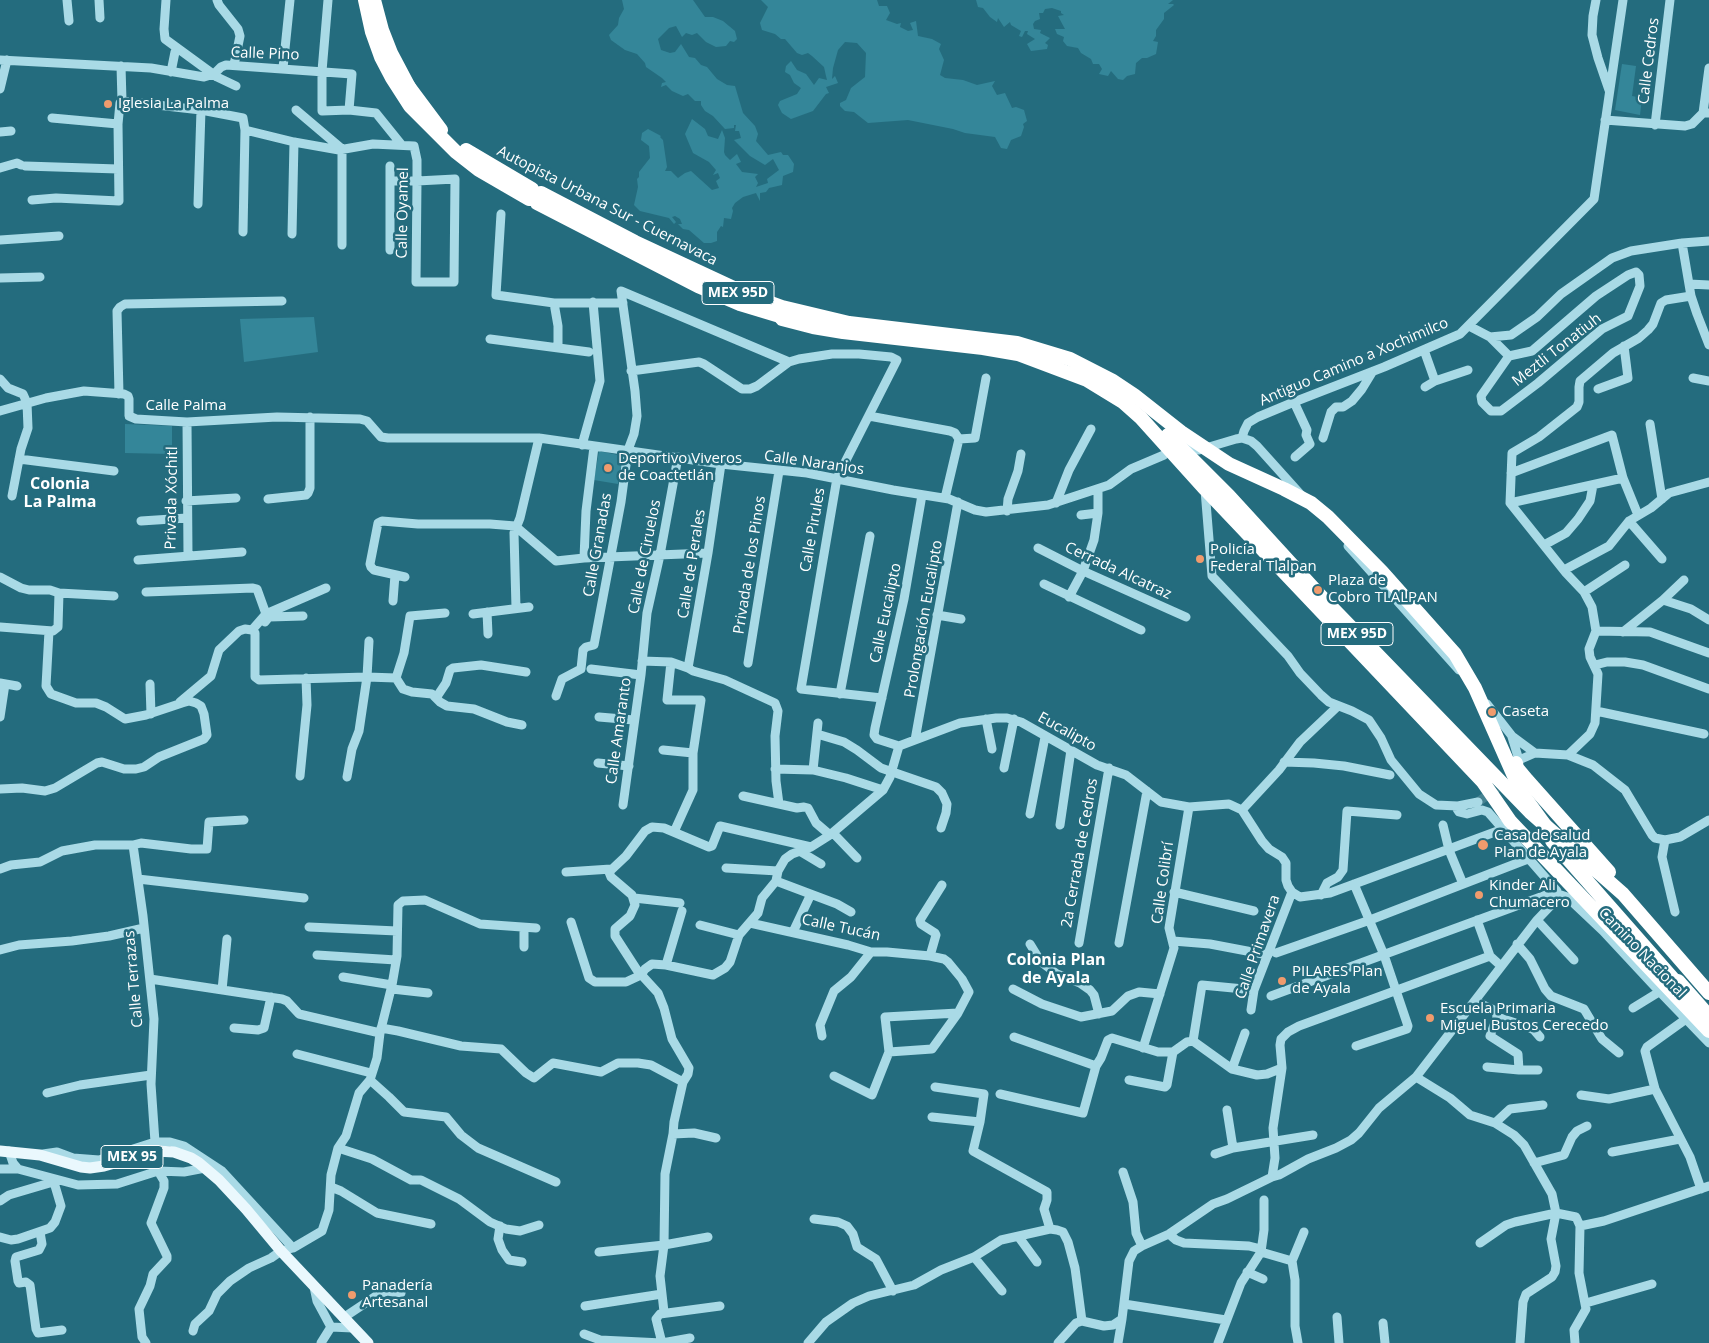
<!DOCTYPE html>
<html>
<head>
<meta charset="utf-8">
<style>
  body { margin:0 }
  canvas { display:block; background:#246c7e }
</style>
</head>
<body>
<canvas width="1709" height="1343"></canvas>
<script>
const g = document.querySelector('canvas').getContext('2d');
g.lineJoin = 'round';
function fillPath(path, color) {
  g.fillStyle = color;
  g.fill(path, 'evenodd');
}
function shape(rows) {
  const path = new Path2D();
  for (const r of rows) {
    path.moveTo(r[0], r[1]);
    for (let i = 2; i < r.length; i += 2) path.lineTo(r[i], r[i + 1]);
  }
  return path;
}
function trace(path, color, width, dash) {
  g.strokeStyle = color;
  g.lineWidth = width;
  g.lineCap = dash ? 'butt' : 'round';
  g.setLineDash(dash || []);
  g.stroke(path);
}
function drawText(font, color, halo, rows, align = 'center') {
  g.font = font + ' "Open Sans",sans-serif';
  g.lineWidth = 5;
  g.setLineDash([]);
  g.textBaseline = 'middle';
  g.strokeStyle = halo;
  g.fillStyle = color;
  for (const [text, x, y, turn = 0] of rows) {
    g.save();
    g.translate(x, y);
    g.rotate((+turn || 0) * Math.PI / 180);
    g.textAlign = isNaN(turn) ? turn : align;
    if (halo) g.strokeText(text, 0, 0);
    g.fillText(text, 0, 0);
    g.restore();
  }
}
fillPath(shape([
  [622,0,693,0,705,17,713,17,723,21,735,31,737,39,734,42,730,41,726,46,716,47,706,42,697,33,692,35,686,33,682,37,676,26,669,28,658,39,661,50,670,53,675,52,681,44,689,57,695,58,701,65,707,67,717,79,727,85,735,86,743,113,755,126,758,134,756,141,768,155,781,152,783,155,788,155,794,164,793,172,783,176,782,185,769,188,766,192,760,193,760,201,756,193,743,197,735,203,732,208,733,211,731,219,724,218,723,227,721,226,717,232,717,241,711,243,704,243,689,230,683,229,678,224,682,224,680,219,675,216,672,217,676,222,674,224,669,218,640,211,634,205,638,187,637,179,639,177,639,172,650,158,649,146,641,140,642,133,648,129,661,136,660,137,663,140,667,167,665,171,671,171,678,178,685,173,691,171,712,190,719,188,716,181,720,178,718,173,713,175,716,170,709,162,693,153,685,134,692,119,705,129,708,136,718,139,722,130,725,138,724,152,725,155,730,160,737,154,741,162,736,164,742,172,758,174,755,177,758,183,756,187,768,183,767,179,779,170,773,159,765,165,750,156,734,140,741,138,739,131,735,131,736,125,734,125,734,128,725,129,713,116,705,111,701,105,701,101,695,101,688,94,683,96,672,91,666,85,661,87,662,83,666,82,662,78,646,67,645,63,637,54,625,50,611,40,609,35,618,25,619,18,624,9],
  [761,0,877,0,879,6,887,6,890,13,886,20,897,24,901,23,900,27,908,31,913,30,910,23,916,21,918,36,932,39,941,44,939,49,944,60,940,75,945,78,963,80,977,85,995,81,992,86,997,95,1005,93,1012,108,1016,107,1024,110,1027,121,1023,124,1024,127,1021,136,1011,140,1007,149,1001,148,995,137,965,133,953,129,908,120,868,123,854,112,845,111,840,106,840,103,846,100,851,88,865,77,866,53,857,43,845,42,838,50,833,68,832,79,835,76,838,83,826,87,829,93,826,94,813,111,791,119,782,113,778,105,780,101,797,94,801,88,794,83,790,75,785,72,786,66,791,61,797,70,806,74,814,85,819,78,827,80,826,76,824,67,812,56,808,53,802,55,797,53,785,39,781,39,775,34,762,30,760,23,768,7],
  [976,0,1173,0,1168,4,1173,4,1174,5,1164,13,1164,19,1156,30,1156,36,1153,41,1158,42,1156,54,1147,58,1142,58,1136,63,1135,74,1127,76,1123,80,1118,79,1111,71,1108,76,1099,74,1102,69,1099,64,1093,64,1091,59,1081,53,1078,48,1067,46,1063,41,1064,37,1057,34,1055,29,1065,29,1058,16,1064,15,1061,13,1061,11,1052,8,1045,9,1043,13,1039,13,1040,19,1035,21,1033,24,1034,29,1041,30,1040,33,1050,38,1045,43,1048,45,1047,49,1031,51,1027,44,1035,39,1027,34,1028,31,1025,31,1022,37,1019,36,1021,31,1011,25,1010,22,1004,27,998,18,997,22,990,17,983,8,978,7],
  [1622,64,1636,66,1632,96,1642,98,1640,115,1615,110],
  [314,317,318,352,244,362,240,319],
  [125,424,172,426,172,454,125,453],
  [599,451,623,456,618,484,594,480]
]), '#348699');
trace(shape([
  [1478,802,1496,789,1503,779]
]), '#458291', 9, [9, 4.5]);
trace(shape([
  [67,0,69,21],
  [99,0,100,18],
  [166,0,164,29,165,39,217,77,236,86],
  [217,0,219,5,238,29,240,36,234,65],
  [328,0,322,71,322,111,349,110,376,113,401,144],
  [1596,0,1593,16,1592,35,1598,58,1609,90],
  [0,60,151,68,204,77,214,74,221,67,226,65,352,74,349,110],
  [283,68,290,0],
  [171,72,175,52],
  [0,89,7,60],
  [122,101,201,110,243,118,245,130,243,232],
  [296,110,342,149,342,245],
  [1703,113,1709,68],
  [52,118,118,124],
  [1605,120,1685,126,1692,124,1703,113,1709,113],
  [1655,125,1670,0],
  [245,130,294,142,339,150,373,144,414,146,417,160,417,181,416,282,454,282,455,179,417,181,391,181],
  [0,132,11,131],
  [25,166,118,169],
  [0,168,17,163,21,165],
  [32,200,56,198,119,201,118,124,120,103,122,101,121,66],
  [198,204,201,110],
  [501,214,496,295,554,303,623,303],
  [292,234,294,142],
  [0,240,59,236],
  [1682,243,1691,296,1697,314,1709,345],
  [390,250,390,166],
  [0,278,40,277],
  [1689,284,1709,285],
  [621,291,789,362],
  [554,303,558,326,558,348],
  [1469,326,1490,337,1511,335,1537,317,1561,294,1612,258,1631,251,1682,243,1709,241],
  [1490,337,1509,356,1532,351,1596,296,1628,275,1636,272,1639,275,1640,286,1628,316,1602,329,1538,383,1501,411,1491,411,1482,402,1481,396,1509,356],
  [490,339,589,352],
  [1424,350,1435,381],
  [631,371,699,362,704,364,742,389,750,389,757,386,789,362,799,359,832,354,859,354,891,357,897,360,837,478,801,689,882,698],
  [1693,378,1709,381],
  [0,379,8,388,23,394,27,403,28,428,21,449,12,496],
  [1425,387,1435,381,1468,370],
  [1598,389,1628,378,1624,346],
  [119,394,117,311,120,307,125,304,282,301],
  [1294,402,1307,430,1306,435,1310,444,1295,457],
  [0,411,46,398,84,391,124,394,128,396,129,399,129,416,136,419,187,422,277,417,360,419,367,421,381,437,388,438,539,438,721,464,807,473,893,490,949,499,975,510,986,512,1048,505,1109,485,1131,469,1164,455],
  [869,416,950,431,955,433,959,439],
  [187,422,188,556],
  [1650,424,1662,499],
  [1242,438,1244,431,1248,423,1258,417,1294,402,1384,367,1460,334,1594,199,1623,0],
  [1323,438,1331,412,1336,407,1343,407,1352,401,1362,389,1373,371],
  [959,439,975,438,986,378],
  [1184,442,1190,449,1199,450,1236,439,1242,438,1251,441,1257,446,1302,496],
  [582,445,600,381,593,302],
  [19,459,114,471],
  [1511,473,1612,435,1623,478,1638,515],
  [1205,490,1212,576,1288,656,1300,673,1321,695,1329,702,1352,711,1369,720,1381,738,1391,760,1419,794,1436,805,1458,806,1478,802],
  [922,495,904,599,875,728,874,735,877,739,899,746,960,723,996,718,1007,718,1021,722,1097,765,1126,775,1161,802,1189,807,1229,804,1242,810,1262,841,1269,849,1282,857,1286,863,1286,880,1288,886,1292,892,1300,897,1330,893,1503,829],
  [945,498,959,439],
  [268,499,306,495,308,493,310,488,310,417],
  [186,501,236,498],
  [1056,503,1069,470,1091,429],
  [1510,503,1623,478],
  [1007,511,1008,499,1018,471,1021,454],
  [1081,515,1098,513],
  [141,521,187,518],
  [1629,521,1662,559],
  [1544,545,1566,533,1578,519,1590,501,1593,485],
  [1348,546,1459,670],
  [1038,548,1083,571,1186,617],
  [584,558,586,511,594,447],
  [138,560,242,552],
  [1564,570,1609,546,1629,521,1651,508,1669,493,1709,482],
  [0,577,21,588,29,590,50,590,59,593,114,596],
  [405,577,374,570,371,567,370,564,378,523,382,521,418,524,490,524,515,526,556,561,584,558,708,553],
  [1044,584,1141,630],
  [146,592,253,588,257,589,266,614,252,630],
  [1584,592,1625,565],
  [1069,597,1083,571,1094,540,1098,513,1098,489],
  [1663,600,1684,580],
  [393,601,395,575],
  [516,608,514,533,520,518,539,438],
  [487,612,488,634],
  [266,614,326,588],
  [473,614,529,607],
  [937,615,961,619],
  [265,622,269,617,303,616],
  [0,627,53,631,58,627,59,593],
  [1596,631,1650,632,1709,653],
  [1623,632,1663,600,1691,609,1709,620],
  [642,661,671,662,688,668,693,671,725,680,775,703,778,711,775,736,776,781,779,804],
  [671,662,667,700,701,700,693,753,693,790,674,832],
  [748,663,779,471],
  [1595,665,1607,662,1625,662,1643,665,1709,689],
  [688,668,708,553,721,464],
  [591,669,641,675],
  [396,678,404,653,410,616,445,613],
  [0,683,17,686],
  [150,684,151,714],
  [840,694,870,536],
  [556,696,562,679,581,669,583,650,586,647,594,645,621,502,628,450,634,434,637,416,635,391,621,291],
  [436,698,446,683,450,670,453,668,481,665,526,672],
  [180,702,211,676,219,650,239,631,245,629,252,630,255,633,255,677,259,680,367,677,396,678,403,689,412,692,432,694,440,702,447,706,474,709,507,722,522,725],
  [1487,704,1512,736,1535,753],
  [1596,711,1704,734],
  [0,717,5,684],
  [599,717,634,720],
  [986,719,992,749],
  [817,734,844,742,857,750,881,768,936,787,942,793,947,804,946,813,941,828],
  [1512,737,1519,760],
  [915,740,958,502],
  [663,750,693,753],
  [1568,755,1590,734,1595,723,1598,674,1590,657,1589,649,1596,631,1592,607,1584,592,1566,573,1510,503,1512,453,1539,437,1577,407,1579,402,1579,387,1580,381,1613,353,1639,338,1648,330,1653,324,1661,303,1666,300,1691,296],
  [1284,762,1314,763,1344,766,1390,775],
  [598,763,629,766],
  [1513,765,1519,760,1535,753,1568,755,1593,765,1625,790,1652,835,1655,838,1665,840,1680,837,1709,820],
  [1004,768,1014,719],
  [775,769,813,770,846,778,883,790],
  [813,770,818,723],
  [300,776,307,705,306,678],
  [347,777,352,749,359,731,367,677,369,641],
  [0,789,22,788,45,791,55,788,97,763,102,762,124,769,136,769,144,767,159,757,204,739,207,735,204,714,201,706,196,703,189,701,182,703,146,715,125,719,106,707,96,703,76,703,51,694,46,686,49,631],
  [743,796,797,808,804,807,808,808,816,823,830,835],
  [623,805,641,675,647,613,660,555,678,457],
  [1242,810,1279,770,1300,742,1338,706],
  [1030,814,1045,737],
  [1060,825,1071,750],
  [1443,825,1449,850,1463,884],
  [833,833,857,858],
  [1665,840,1662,857,1675,912],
  [133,845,143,916,154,1019,151,1084,155,1142],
  [801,852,821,864],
  [726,868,778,871],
  [0,869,11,865,40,862,62,851,95,845,133,845,141,843,191,849,207,849,209,822,244,820],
  [566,872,611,869],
  [138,879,304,898],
  [776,881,837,904,851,912],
  [1354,884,1384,955,1408,1026,1407,1029,1356,1046],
  [1174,892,1254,911],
  [1558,894,1567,897,1603,931,1657,989,1709,1043],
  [1321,895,1327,883,1338,877,1343,870,1347,811,1397,815],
  [634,898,680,903],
  [1477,920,1490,956,1501,966],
  [1537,920,1574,960],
  [571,922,589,978,595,982,626,982,641,975],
  [750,923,848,945,871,952,887,952,930,956,944,959,948,962,962,979,969,992,958,1013,932,1049,889,1052],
  [700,925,739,935],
  [309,927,397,931],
  [793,932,811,894],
  [1173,941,1210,944,1268,955],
  [1079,943,1109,768],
  [1119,943,1147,791],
  [1030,944,1041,962,1057,974,1080,983,1090,990,1094,995,1099,1014],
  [1517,944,1530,959,1545,989,1551,996,1584,1009,1602,1039,1619,1053],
  [524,947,524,928],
  [0,950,19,945,72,941,109,936,144,928],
  [1276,953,1370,920,1528,859],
  [317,955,396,960],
  [930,956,936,935,935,933,921,924,920,920,942,885],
  [666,965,682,911],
  [641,975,645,969,652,964,666,965,713,975,725,968,730,962,739,935,758,913,762,898,776,881,778,871,785,859,792,854,811,847,830,835,883,790,890,777,899,746],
  [343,977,392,985],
  [150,979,282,999,287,1001,299,1014,380,1033],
  [392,989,428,993],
  [1013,989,1042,1004,1081,1017,1112,1011,1128,996,1139,992,1160,994],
  [222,990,227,939],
  [1271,996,1557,891],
  [1475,1001,1496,1011,1497,1017,1490,1036,1518,1054,1519,1070,1487,1067],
  [1633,1008,1659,992],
  [1251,1010,1254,990,1292,892],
  [1497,1017,1528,1027,1534,1030,1540,1037],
  [1686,1019,1647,1047,1645,1051,1655,1089,1690,1157,1701,1189],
  [234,1028,258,1030,264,1028,271,997],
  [381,1028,398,1031,461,1046,501,1049,526,1073,534,1078,553,1063,601,1072,618,1063,638,1063,651,1065,683,1082],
  [822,1036,820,1025,834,991,851,977,871,952],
  [1014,1037,1096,1066,1101,1058,1108,1040,1112,1038,1158,1052,1173,1052,1187,1042,1193,1041,1232,1069,1257,1075,1267,1074,1282,1068],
  [1193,1041,1202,985,1254,990],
  [1143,1048,1174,948,1169,928,1189,807],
  [297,1054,371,1073],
  [1232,1069,1245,1033],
  [1519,1070,1538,1070],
  [834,1076,872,1095,889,1052,885,1017,958,1013],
  [1416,1077,1450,1098,1470,1115,1495,1123,1514,1135,1524,1145,1552,1194,1556,1213,1551,1239,1556,1266,1555,1272,1552,1277,1526,1294,1523,1302,1520,1343],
  [370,1080,389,1097,404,1112,446,1117,461,1135,478,1148,556,1182],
  [1129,1080,1165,1087,1167,1085,1173,1052],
  [935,1087,984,1094,980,1122,973,1151,1047,1192,1047,1200,1044,1209,1050,1229],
  [47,1093,80,1085,151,1075],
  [1000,1094,1083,1113,1096,1066],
  [1581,1095,1609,1099,1655,1089],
  [1227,1110,1233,1148],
  [932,1117,980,1122],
  [1495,1123,1510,1109,1543,1105],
  [673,1134,694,1133,716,1138],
  [338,1148,372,1159,411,1180,421,1180,459,1199,490,1222,506,1229,520,1231,539,1225],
  [9,1151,13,1163,18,1169,78,1185,117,1184,158,1171,184,1172,205,1168],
  [1612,1152,1680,1139],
  [43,1154,57,1152,73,1158,99,1160,155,1142,170,1142,184,1146,222,1171,293,1248],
  [1215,1154,1233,1148,1313,1135],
  [1534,1163,1564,1155,1572,1137,1577,1131,1587,1126],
  [0,1169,18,1169],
  [1123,1172,1133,1202,1136,1233,1142,1246],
  [1272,1177,1279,1175,1308,1159,1336,1148,1351,1140,1359,1133,1379,1108,1416,1077,1537,920,1557,899,1557,891,1488,812,1482,810,1467,814,1459,812,1457,809,1458,806],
  [331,1187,341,1191,377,1213,431,1224],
  [0,1201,9,1195,53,1182],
  [814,1219,838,1222,847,1226,853,1234,857,1247,876,1259,893,1291],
  [500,1226,498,1239,502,1250,509,1260,522,1262],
  [1580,1226,1604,1221,1709,1186],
  [40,1232,42,1244,39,1250,16,1257,15,1261,18,1281,19,1283,26,1282,30,1285,36,1329,38,1333,62,1330],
  [1169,1234,1176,1240,1184,1243,1249,1246,1261,1249],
  [1018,1236,1037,1262],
  [0,1237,11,1240,18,1239,50,1228,55,1222,61,1206,53,1179],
  [1480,1243,1506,1225,1515,1222,1556,1213,1576,1217,1580,1226,1579,1273,1586,1309,1574,1330,1575,1343],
  [599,1252,664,1245,708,1237],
  [1261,1252,1292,1261],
  [974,1257,1002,1291],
  [1247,1272,1263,1279],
  [314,1287,317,1301,331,1327,321,1343],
  [1586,1303,1652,1284],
  [1124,1304,1226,1320],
  [585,1306,662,1294],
  [664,1312,660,1276,664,1245,665,1174,673,1134,674,1122,683,1082,688,1074,689,1068,672,1039,664,1008,658,993,637,970,615,936,615,929,630,916,635,905,632,895,611,877,609,872,626,856,645,831,652,827,664,828,709,847,712,846,720,826,811,847],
  [1337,1317,1339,1343],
  [343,1318,379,1294,387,1291,401,1293],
  [1383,1323,1385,1343],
  [331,1327,353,1328],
  [193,1331,195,1324,209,1311,217,1294,230,1281,249,1268,271,1258,281,1251,293,1248,322,1231,329,1210,331,1175,338,1148,346,1136,359,1093,370,1080,377,1058,380,1033,392,985,397,956,398,905,403,901,425,900,480,924,536,928],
  [584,1334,600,1340,662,1343,690,1338],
  [146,1343,142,1337,139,1309,150,1286,153,1274,167,1259,167,1256,151,1223,164,1188,164,1181,158,1171],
  [662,1343,656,1319,660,1314,720,1306],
  [808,1343,826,1322,853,1303,869,1296,914,1285,941,1270,974,1257,1001,1240,1050,1229,1057,1230,1063,1232,1068,1242,1075,1268,1082,1321],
  [1058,1343,1076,1323,1082,1321,1104,1326,1113,1325,1122,1319,1129,1261,1134,1251,1142,1246,1169,1234,1213,1204,1227,1199,1272,1177,1275,1158,1273,1128,1282,1068,1280,1045,1281,1039,1288,1032,1299,1026,1490,956],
  [1118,1343,1122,1319],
  [1218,1343,1241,1283,1261,1252,1264,1230,1264,1200],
  [1298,1343,1295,1326,1295,1280,1292,1261,1304,1232]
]), '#a9dae6', 9);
trace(shape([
  [0,1151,40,1155,81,1167,90,1168,104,1166,156,1151,174,1152,191,1158,199,1163,219,1180,246,1209,281,1251,368,1343]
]), '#eaf8fd', 11);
trace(shape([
  [403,79,441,130],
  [782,319,813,327,843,332,983,348,1018,354,1087,380,1123,402,1141,418,1205,489,1483,782,1510,821,1709,1031],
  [1168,435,1229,496,1316,591,1530,812,1623,894,1709,993],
  [1516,763,1517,768,1527,780,1609,872],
  [1552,841,1683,990],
  [1678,981,1709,1016]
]), '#fff', 14);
trace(shape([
  [365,0,372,32,381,57,392,78,410,106,456,152,479,170,529,199],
  [374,0,382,30,391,53,410,89],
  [466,150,532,189],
  [541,193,635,242,749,295,782,307,849,323,1017,343,1070,359,1113,381,1134,395,1181,432,1229,464,1284,489,1311,503,1328,517,1382,572,1455,654,1475,688,1521,792,1550,832],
  [537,203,698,286,740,304,793,320]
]), '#fff', 14);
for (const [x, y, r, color] of [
  [108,104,5,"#f09b6d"],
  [608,468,5,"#f09b6d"],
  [1200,559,5,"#f09b6d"],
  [1318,590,5,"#f09b6d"],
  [1492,712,5,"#f09b6d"],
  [1483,845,6,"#f09b6d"],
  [1479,895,5,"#f09b6d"],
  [1282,981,5,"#f09b6d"],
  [1430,1018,5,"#f09b6d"],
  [352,1295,5,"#f09b6d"]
]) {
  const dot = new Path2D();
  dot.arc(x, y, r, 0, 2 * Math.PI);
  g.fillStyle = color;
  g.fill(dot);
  trace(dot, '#246c7e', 2);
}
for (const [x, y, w] of [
  [738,293,72],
  [1357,634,72],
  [132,1157,62]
]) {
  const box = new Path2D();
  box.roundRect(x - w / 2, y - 11.5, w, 23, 4);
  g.fillStyle = '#246c7e';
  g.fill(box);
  trace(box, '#fff', 1);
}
drawText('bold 14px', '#fff', null, [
  ["MEX 95D",738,293],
  ["MEX 95D",1357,634],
  ["MEX 95",132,1157]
]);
drawText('15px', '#fff', '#246c7e', [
  ["Calle Pino",265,54,2],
  ["Calle Cedros",1649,61,-83],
  ["Autopista Urbana Sur - Cuernavaca",607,206,27],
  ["Calle Oyamel",403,213,-89],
  ["Meztli Tonatiuh",1557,350,-38],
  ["Antiguo Camino a Xochimilco",1354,362,-23],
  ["Calle Palma",186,406],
  ["Calle Naranjos",814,463,8],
  ["Privada Xóchitl",172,498,-89],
  ["Calle Pirules",813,530,-80],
  ["Calle Granadas",598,545,-80],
  ["Calle de Ciruelos",645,557,-79],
  ["Calle de Perales",692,564,-81],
  ["Privada de los Pinos",750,565,-81],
  ["Cerrada Alcatraz",1118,571,25],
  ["Calle Eucalipto",886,613,-78],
  ["Prolongación Eucalipto",924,619,-80],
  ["Calle Amaranto",619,731,-82],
  ["Eucalipto",1067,732,29],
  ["2a Cerrada de Cedros",1080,853,-80],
  ["Calle Colibrí",1163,883,-82],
  ["Calle Tucán",841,928,12],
  ["Calle Primavera",1258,947,-71],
  ["Camino Nacional",1642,953,46],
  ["Calle Terrazas",134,979,-95]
]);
drawText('15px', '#fff', '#246c7e', [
  ["Iglesia La Palma",118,104],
  ["Deportivo Viveros",618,459],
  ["de Coactetlán",618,476],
  ["Policía",1210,550],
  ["Federal Tlalpan",1210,567],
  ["Plaza de",1328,581],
  ["Cobro TLALPAN",1328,598],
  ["Caseta",1502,712],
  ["Casa de salud",1494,836],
  ["Plan de Ayala",1494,853],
  ["Kinder Ali",1489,886],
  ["Chumacero",1489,903],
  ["PILARES Plan",1292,972],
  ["de Ayala",1292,989],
  ["Escuela Primaria",1440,1009],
  ["Miguel Bustos Cerecedo",1440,1026],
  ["Panadería",362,1286],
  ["Artesanal",362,1303]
], 'left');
drawText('bold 16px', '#fff', '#246c7e', [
  ["Colonia",60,484],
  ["La Palma",60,502],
  ["Colonia Plan",1056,960],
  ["de Ayala",1056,978]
]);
</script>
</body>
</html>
